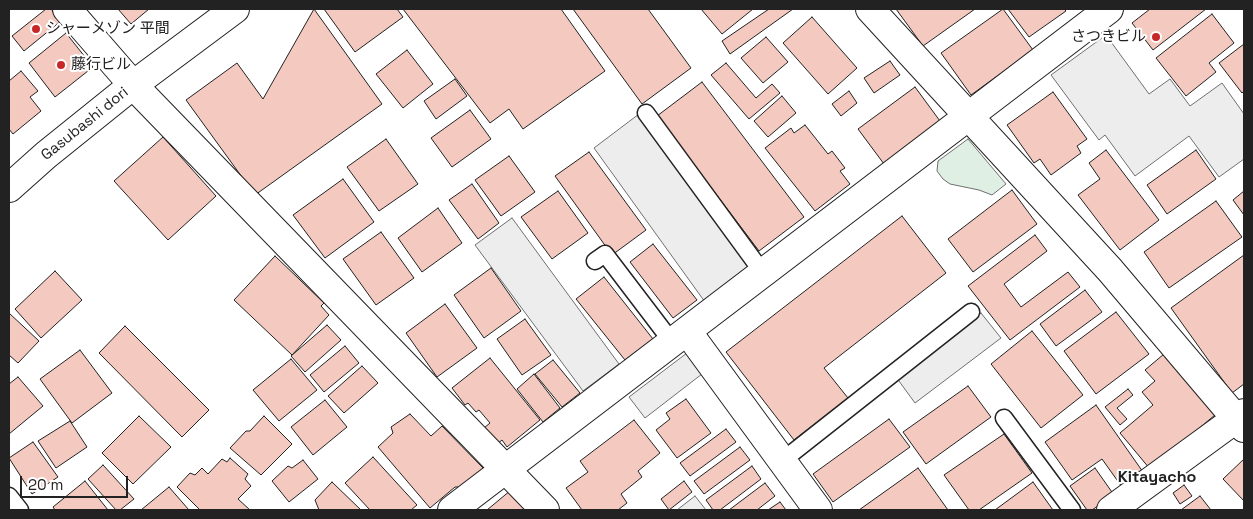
<!DOCTYPE html>
<html>
<head>
<meta charset="utf-8">
<style>
  body { margin:0 }
  #map { position:relative; width:1253px; height:519px; overflow:hidden; background:#fff; font-family:"Space Grotesk",sans-serif }
  canvas { display:block }
  .frame { position:absolute; inset:0; border:10px solid #222; pointer-events:none }
  .scale { position:absolute; left:20px; top:476px; width:108px; height:22px; box-sizing:border-box; border:2px solid #222; border-top:0; padding-left:6px; font-size:15px; line-height:18px; white-space:nowrap; color:#222; -webkit-text-stroke:4px #fff; paint-order:stroke }
</style>
</head>
<body>
<div id="map">
<canvas width="1253" height="519"></canvas>
<div class="frame"></div>
<div class="scale">20 m</div>
</div>
<script>
const g = document.querySelector('canvas').getContext('2d');
g.lineJoin = 'round';
function fillPath(path, color) {
  g.fillStyle = color;
  g.fill(path, 'evenodd');
}
function shape(rows) {
  const path = new Path2D();
  for (const r of rows) {
    path.moveTo(r[0], r[1]);
    for (let i = 2; i < r.length; i += 2) path.lineTo(r[i], r[i + 1]);
  }
  return path;
}
function trace(path, color, width, dash) {
  g.strokeStyle = color;
  g.lineWidth = width;
  g.lineCap = dash ? 'butt' : 'round';
  g.setLineDash(dash || []);
  g.stroke(path);
}
function drawText(font, color, halo, rows, align = 'center') {
  g.font = font + ' "Space Grotesk","Noto Sans JP",sans-serif';
  g.lineWidth = 4;
  g.setLineDash([]);
  g.textBaseline = 'middle';
  g.strokeStyle = halo;
  g.fillStyle = color;
  for (const [text, x, y, turn = 0] of rows) {
    g.save();
    g.translate(x, y);
    g.rotate((+turn || 0) * Math.PI / 180);
    g.textAlign = isNaN(turn) ? turn : align;
    if (halo) g.strokeText(text, 0, 0);
    g.fillText(text, 0, 0);
    g.restore();
  }
}
const green = shape([
  [968,139,1006,184,992,195,979,190,950,184,943,179,937,171,938,161,968,139]
]);
fillPath(green, '#e0efe3');
trace(green, '#6f6f6f', 1);
const parking = shape([
  [1106,35,1149,94,1170,79,1190,106,1222,83,1244,114,1244,159,1219,177,1189,136,1135,176,1105,135,1099,140,1051,75,1106,35],
  [639,114,751,269,705,302,594,148,639,114],
  [512,218,619,364,583,391,475,245,512,218],
  [981,313,1001,338,915,403,896,377,981,313],
  [687,353,702,374,645,418,629,397,687,353],
  [695,496,706,510,677,510,695,496]
]);
fillPath(parking, '#ededed');
trace(parking, '#6f6f6f', 1);
const building = shape([
  [46,9,51,9,61,21,24,51,12,36,46,9],
  [118,9,149,9,131,24,118,9],
  [314,9,382,104,255,195,186,100,237,63,263,99,314,9],
  [324,9,397,9,403,17,355,52,324,9],
  [403,9,561,9,605,71,523,129,509,109,490,123,403,9],
  [573,9,648,9,691,68,642,104,573,9],
  [701,9,753,9,722,34,701,9],
  [769,9,793,9,730,54,722,41,769,9],
  [896,9,975,9,923,46,896,9],
  [1003,9,1033,50,971,95,941,53,1003,9],
  [1008,9,1064,9,1066,11,1029,37,1008,9],
  [1150,9,1206,9,1153,50,1132,23,1150,9],
  [1212,14,1234,43,1209,63,1216,72,1186,96,1156,58,1212,14],
  [812,17,857,68,828,94,783,43,812,17],
  [66,33,93,67,55,97,29,63,66,33],
  [766,37,788,62,763,83,741,58,766,37],
  [1244,44,1244,91,1242,93,1219,63,1244,44],
  [407,50,433,84,403,108,376,74,407,50],
  [890,61,900,75,874,93,864,78,890,61],
  [726,63,756,98,772,84,780,93,749,119,711,75,726,63],
  [21,71,38,91,30,97,41,111,13,134,9,129,9,81,21,71],
  [455,79,467,96,436,119,424,101,455,79],
  [702,82,804,217,759,251,657,116,702,82],
  [915,87,940,121,884,164,858,129,915,87],
  [849,91,857,103,841,116,832,104,849,91],
  [1053,92,1087,139,1077,146,1081,153,1051,175,1040,159,1034,163,1007,125,1053,92],
  [782,96,796,113,768,137,754,121,782,96],
  [470,110,491,139,452,167,431,138,470,110],
  [805,125,828,154,832,151,845,168,840,171,850,184,815,211,765,148,791,128,794,133,805,125],
  [163,137,216,196,168,240,114,181,163,137],
  [386,139,418,184,379,211,347,167,386,139],
  [1106,150,1159,220,1120,250,1078,195,1100,179,1089,163,1106,150],
  [1196,150,1216,179,1167,214,1147,185,1196,150],
  [589,152,646,230,612,255,555,176,589,152],
  [509,156,535,192,501,216,475,180,509,156],
  [343,179,374,222,325,258,293,215,343,179],
  [472,184,499,223,478,239,449,200,472,184],
  [1012,190,1037,224,973,272,948,239,1012,190],
  [558,191,588,233,552,259,521,217,558,191],
  [1244,191,1244,215,1233,200,1244,191],
  [1216,201,1242,237,1169,288,1144,252,1216,201],
  [438,208,462,243,422,272,398,238,438,208],
  [902,216,946,273,824,368,848,398,794,440,726,352,902,216],
  [381,232,414,278,376,305,343,259,381,232],
  [1035,235,1047,251,1004,284,1021,307,1068,272,1080,287,1010,340,968,286,1035,235],
  [653,244,697,300,673,318,630,262,653,244],
  [1244,255,1244,384,1232,393,1171,308,1244,255],
  [275,256,324,303,321,306,329,315,292,355,234,300,275,256],
  [491,268,521,311,484,338,454,295,491,268],
  [55,271,82,300,41,338,15,309,55,271],
  [604,277,653,339,625,360,576,299,604,277],
  [1085,290,1102,312,1056,346,1040,324,1085,290],
  [445,304,477,348,437,377,406,333,445,304],
  [1116,312,1149,354,1096,394,1064,351,1116,312],
  [9,313,39,341,18,363,9,355,9,313],
  [525,319,551,355,522,375,497,339,525,319],
  [327,325,341,340,305,372,291,356,327,325],
  [125,326,209,410,182,437,99,353,125,326],
  [1032,331,1083,395,1041,428,991,364,1032,331],
  [345,346,359,363,324,392,310,375,345,346],
  [80,350,112,393,72,423,40,379,80,350],
  [1164,354,1215,415,1150,469,1120,433,1153,405,1142,392,1155,381,1145,370,1164,354],
  [490,358,540,420,507,447,502,440,497,444,484,428,490,423,479,410,476,412,468,403,465,405,452,388,490,358],
  [291,359,317,390,279,421,253,390,291,359],
  [553,360,580,393,562,407,535,374,553,360],
  [362,366,378,383,344,413,328,396,362,366],
  [534,374,560,408,543,422,517,389,534,374],
  [18,377,43,406,9,434,9,384,18,377],
  [968,386,991,417,926,464,903,432,968,386],
  [1128,389,1133,395,1117,408,1127,419,1120,425,1105,407,1128,389],
  [686,399,711,433,677,458,656,430,670,419,666,413,686,399],
  [325,400,347,427,313,455,291,427,325,400],
  [1096,405,1143,472,1122,487,1102,459,1072,480,1045,442,1096,405],
  [410,414,431,436,442,426,484,469,459,487,455,487,430,508,378,447,393,433,391,427,410,414],
  [139,416,171,447,133,484,102,453,139,416],
  [264,416,292,444,261,475,230,448,246,431,250,431,264,416],
  [889,419,910,447,833,502,813,474,889,419],
  [634,420,660,453,638,471,642,477,621,494,627,503,618,510,582,510,566,488,588,472,580,461,634,420],
  [70,421,87,447,56,468,38,441,70,421],
  [726,429,736,442,690,476,680,463,726,429],
  [1004,434,1032,473,979,510,969,510,944,475,1004,434],
  [33,442,58,477,32,494,9,458,33,442],
  [740,447,750,460,704,494,694,481,740,447],
  [373,457,417,505,411,510,370,510,345,483,373,457],
  [230,458,248,474,245,479,251,486,238,499,250,510,200,510,177,487,190,473,195,475,202,468,208,474,222,459,227,462,230,458],
  [1244,459,1244,501,1223,479,1244,459],
  [303,460,318,479,289,502,272,481,288,466,292,468,303,460],
  [103,465,134,499,120,510,116,510,88,479,103,465],
  [752,466,761,479,720,510,713,510,706,500,752,466],
  [918,468,948,510,859,510,918,468],
  [1095,468,1114,495,1092,510,1087,510,1070,486,1095,468],
  [85,481,108,510,55,510,53,507,85,481],
  [684,481,692,492,669,510,661,499,684,481],
  [332,482,361,510,319,510,315,500,332,482],
  [1033,482,1053,510,995,510,1033,482],
  [765,483,775,496,757,510,729,510,765,483],
  [1184,485,1192,496,1180,504,1173,493,1184,485],
  [169,487,189,510,141,510,169,487],
  [511,490,529,510,487,510,511,490],
  [1200,496,1211,510,1181,510,1200,496],
  [780,502,786,510,768,510,780,502]
]);
fillPath(building, '#f3c9c0');
trace(building, '#222', 1);
const service = shape([
  [646,113,763,273],
  [595,261,605,254,672,342],
  [1004,418,1072,510],
  [782,461,971,312],
  [9,496,20,510]
]);
const minor = shape([
  [67,9,133,85,545,510],
  [870,9,1110,270,1244,428],
  [687,331,818,510],
  [452,510,1109,9],
  [1111,510,1244,413]
]);
const secondary = shape([
  [9,188,46,155,133,85,235,9]
]);
trace(service, '#222', 19);
trace(minor, '#222', 30);
trace(secondary, '#222', 30);
trace(service, '#fff', 16);
trace(minor, '#fff', 28);
trace(secondary, '#fff', 28);
for (const [x, y, r, color] of [
  [36,29,5,"#c62828"],
  [1156,37,5,"#c62828"],
  [61,65,5,"#c62828"]
]) {
  const dot = new Path2D();
  dot.arc(x, y, r, 0, 2 * Math.PI);
  g.fillStyle = color;
  g.fill(dot);
  trace(dot, '#fff', 2);
}
drawText('15px', '#222', '#fff', [
  ["シャーメゾン 平間",46,29],
  ["さつきビル",1146,37,"right"],
  ["藤行ビル",71,65]
], 'left');
drawText('15px', '#222', '#fff', [
  ["Gasubashi dori",85,124,-39]
]);
drawText('bold 16px', '#222', '#fff', [
  ["Kitayacho",1157,478]
]);
</script>
</body>
</html>
